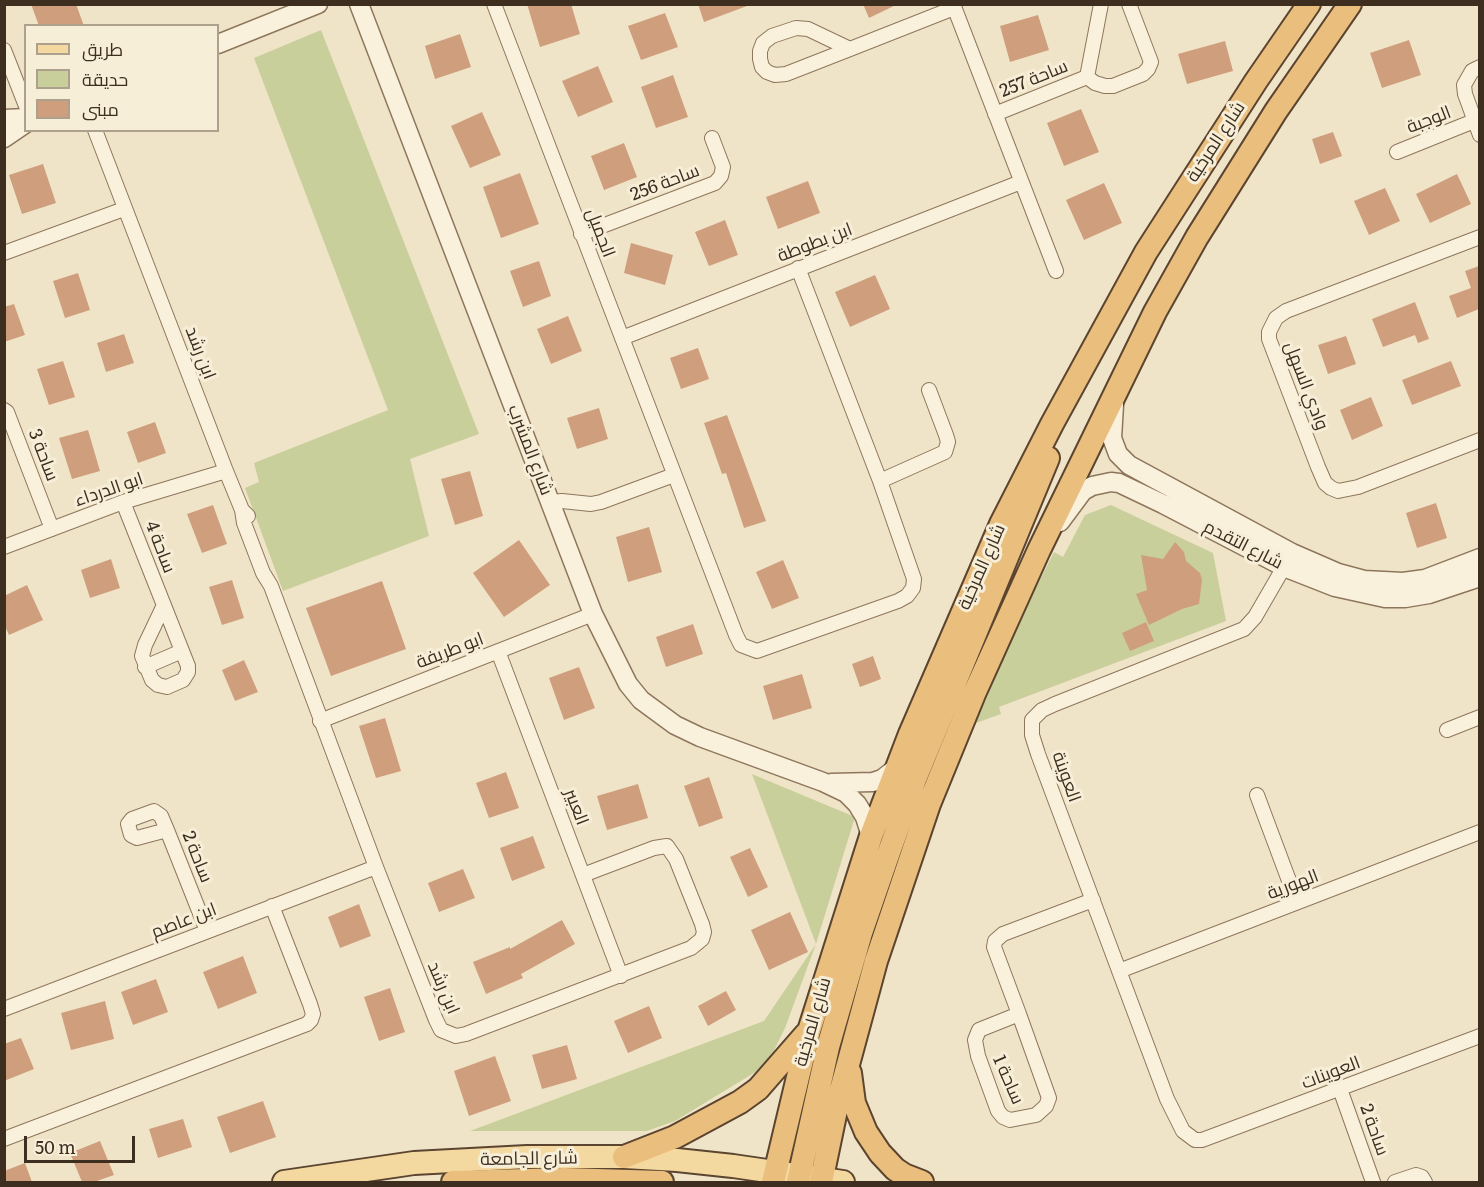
<!DOCTYPE html>
<html>
<head>
<meta charset="utf-8">
<style>
  body { margin:0 }
  #map { position:relative; width:1484px; height:1187px; overflow:hidden; background:#f0e4c8; font-family:Literata,Cairo,serif }
  canvas { display:block }
  .frame { position:absolute; inset:0; border:6px solid #3d2e20; pointer-events:none }
  .legend { position:absolute; left:24px; top:24px; width:195px; height:108px; box-sizing:border-box; background:#f7eed8; border:2px solid #ada18e; margin:0; padding:8px 10px; list-style:none; font-size:18px; color:#3d2e20 }
  .legend li { display:flex; align-items:center; gap:12px; height:30px }
  .legend b { width:30px; border:2px solid #ada18e }
  .scale { position:absolute; left:24px; top:1136px; width:111px; height:27px; box-sizing:border-box; border:3px solid #3d2e20; border-top:0; padding-left:8px; font-size:18px; line-height:21px; white-space:nowrap; color:#3d2e20; -webkit-text-stroke:4px #f7eed8; paint-order:stroke }
</style>
</head>
<body>
<div id="map">
<canvas width="1484" height="1187"></canvas>
<div class="frame"></div>
<ul class="legend">
<li><b style="height:8px;background:#f3d9a0"></b>طريق</li>
<li><b style="height:16px;background:#c9cf9b"></b>حديقة</li>
<li><b style="height:16px;background:#cf9f7d"></b>مبنى</li>
</ul>
<div class="scale">50 m</div>
</div>
<script>
const g = document.querySelector('canvas').getContext('2d');
g.lineJoin = 'round';
function fillPath(path, color) {
  g.fillStyle = color;
  g.fill(path, 'evenodd');
}
function shape(rows) {
  const path = new Path2D();
  for (const r of rows) {
    path.moveTo(r[0], r[1]);
    for (let i = 2; i < r.length; i += 2) path.lineTo(r[i], r[i + 1]);
  }
  return path;
}
function trace(path, color, width, dash) {
  g.strokeStyle = color;
  g.lineWidth = width;
  g.lineCap = dash ? 'butt' : 'round';
  g.setLineDash(dash || []);
  g.stroke(path);
}
function drawText(font, color, halo, rows, align = 'center') {
  g.font = font + ' Literata,Cairo,serif';
  g.lineWidth = 6;
  g.setLineDash([]);
  g.textBaseline = 'middle';
  g.strokeStyle = halo;
  g.fillStyle = color;
  for (const [text, x, y, turn = 0] of rows) {
    g.save();
    g.translate(x, y);
    g.rotate((+turn || 0) * Math.PI / 180);
    g.textAlign = isNaN(turn) ? turn : align;
    if (halo) g.strokeText(text, 0, 0);
    g.fillText(text, 0, 0);
    g.restore();
  }
}
fillPath(shape([
  [321,30,479,434,410,459,429,536,283,591,245,488,259,482,254,463,388,410,254,58],
  [1111,505,1213,553,1226,621,999,707,1001,714,976,723,1020,619,1054,552,1063,557,1085,515],
  [752,774,855,817,816,944,785,1028,767,1065,675,1121,647,1131,470,1131,764,1021,816,944]
]), '#c9cf9b');
fillPath(shape([
  [31,4,76,4,84,26,39,26],
  [527,4,571,4,580,34,540,47],
  [698,4,747,4,747,6,704,22],
  [863,4,898,4,869,18],
  [665,13,678,47,641,60,628,26],
  [1038,15,1049,50,1010,62,1000,26],
  [460,34,471,67,435,79,425,46],
  [1409,40,1421,75,1382,88,1370,53],
  [1225,41,1233,71,1187,84,1178,54],
  [598,66,613,102,578,117,562,81],
  [673,75,688,117,656,128,641,87],
  [1081,109,1099,152,1064,166,1047,123],
  [482,112,501,155,470,168,451,126],
  [1333,132,1342,156,1320,164,1312,139],
  [624,143,637,177,604,190,591,156],
  [43,164,56,203,22,214,9,175],
  [520,173,539,224,501,238,483,187],
  [1457,174,1471,204,1430,223,1416,194],
  [808,181,820,213,778,229,766,197],
  [1104,183,1122,223,1084,240,1066,200],
  [1385,188,1400,221,1369,235,1354,201],
  [725,220,738,255,709,266,695,232],
  [631,243,673,255,665,285,624,273],
  [539,261,551,296,523,307,510,271],
  [1479,266,1479,309,1457,318,1449,296,1471,288,1465,271],
  [78,273,90,310,65,318,53,281],
  [875,275,890,309,850,327,835,292],
  [1415,302,1429,339,1418,343,1415,335,1383,347,1372,319],
  [14,304,25,335,4,342,4,307],
  [568,316,582,351,551,364,537,329],
  [124,334,134,363,106,372,97,343],
  [1346,336,1356,364,1328,374,1318,345],
  [698,348,709,379,681,389,670,358],
  [63,361,75,397,49,405,37,369],
  [1451,361,1461,386,1412,405,1402,380],
  [1371,397,1383,426,1352,440,1340,410],
  [599,408,608,439,577,449,567,418],
  [727,415,766,521,744,528,726,473,722,474,704,423],
  [155,422,166,453,138,463,127,432],
  [88,430,100,471,72,479,59,438],
  [470,471,483,516,455,525,441,479],
  [1436,503,1447,538,1417,548,1406,513],
  [213,505,227,544,202,553,187,514],
  [649,527,662,572,628,582,616,537],
  [519,540,550,585,504,617,473,573],
  [1175,542,1184,552,1186,561,1200,573,1202,580,1199,604,1182,609,1149,625,1136,594,1147,590,1141,555,1163,559],
  [111,559,120,588,90,598,81,570],
  [783,560,799,598,772,609,756,572],
  [232,580,244,618,222,625,209,587],
  [382,581,406,649,331,676,306,608],
  [27,585,43,620,9,635,4,624,4,596],
  [1146,622,1154,641,1130,651,1122,633],
  [693,624,703,654,666,667,656,637],
  [873,656,881,679,860,687,852,664],
  [244,660,258,692,235,701,222,670],
  [579,667,595,708,564,720,549,678],
  [802,674,812,708,773,720,763,686],
  [385,718,401,771,376,778,359,726],
  [506,772,519,808,489,818,476,783],
  [709,777,723,818,699,827,684,786],
  [638,784,648,818,607,830,597,796],
  [533,836,545,868,512,881,500,848],
  [750,848,768,887,748,897,730,857],
  [463,869,475,898,439,912,428,883],
  [359,904,371,936,340,948,328,917],
  [790,912,808,952,769,970,751,930],
  [562,920,575,944,521,974,523,978,486,994,473,962,510,947,510,949],
  [243,956,257,993,218,1009,203,972],
  [156,979,168,1012,133,1025,121,992],
  [390,988,405,1032,379,1041,364,997],
  [726,991,736,1010,708,1026,698,1006],
  [105,1001,114,1039,71,1050,61,1013],
  [649,1006,662,1038,628,1053,614,1021],
  [21,1038,34,1069,4,1081,4,1044],
  [567,1045,577,1079,542,1089,532,1055],
  [495,1056,511,1101,469,1116,454,1071],
  [263,1101,276,1137,230,1153,217,1117],
  [183,1119,192,1147,158,1158,149,1129],
  [100,1141,114,1175,94,1182,82,1182,70,1153],
  [25,1163,32,1182,4,1182,4,1171]
]), '#cf9f7d');
const minor = shape([
  [494,4,736,635,741,645,757,651,898,601,907,596,913,588,914,579,880,481,798,268],
  [953,4,1056,271],
  [1101,4,1087,77,1095,83,1105,86,1113,86,1143,74,1148,69,1151,62,1129,4],
  [796,28,808,29,850,49,786,74,775,75,767,72,762,67,760,59,760,51,763,43,772,36,796,28],
  [850,49,954,8],
  [4,50,26,106],
  [1480,67,1472,71,1464,85,1465,94,1480,135],
  [995,114,1087,77],
  [95,130,226,471,242,510,248,516],
  [1397,152,1474,121],
  [581,234,715,183,721,176,723,167,712,138],
  [1480,237,1286,311,1276,318,1269,332,1269,339,1318,467,1325,483,1331,488,1338,491,1358,487,1480,440],
  [4,253,124,209],
  [622,338,1021,182],
  [4,410,7,412,52,529],
  [880,481,945,452,948,442,946,435,929,390],
  [123,502,188,666,188,672,183,680,167,687,158,685,152,680,142,656,145,645,164,605],
  [549,502,562,501,591,504,601,502,674,475],
  [242,510,244,523,263,573,271,586,376,867,436,1020,441,1030,456,1036,466,1034,691,948,702,939,704,932,702,924,676,859,667,846,654,848,583,875],
  [4,547,123,502,226,471],
  [1288,560,1255,617,1244,629,1055,704,1042,710,1032,720,1032,735,1038,754,1167,1099,1183,1131,1195,1140,1202,1140,1480,1036],
  [498,651,621,976],
  [145,667,182,651],
  [320,721,593,614],
  [1447,730,1480,717],
  [1257,795,1297,902],
  [167,830,137,838,131,835,128,824,132,819,154,811,161,816,167,830,207,931],
  [1119,971,1480,832],
  [4,1009,376,867],
  [1019,1014,1049,1098,1046,1106,1036,1115,1010,1120,1003,1117,998,1111,978,1056,975,1040,979,1030,1019,1014],
  [1019,1014,994,947,995,941,1003,934,1093,900],
  [1340,1089,1373,1182],
  [4,1139,307,1024,311,1020,313,1014,310,1004,272,906],
  [1395,1182,1416,1175,1422,1177,1425,1182]
]);
const tertiary = shape([
  [359,4,593,614,628,684,641,700,675,725,700,737,823,782,846,793,857,804,865,817,871,836],
  [218,44,318,4],
  [4,119,26,118],
  [4,138,26,123],
  [1114,405,1112,438,1118,454,1129,465,1292,553,1338,573,1364,580,1403,582,1425,579,1480,558],
  [1060,522,1083,491,1092,486,1111,482,1119,483,1163,504,1284,567,1335,587,1385,598,1405,598,1429,594,1480,577],
  [831,783,873,782,882,779,895,769]
]);
const primary = shape([
  [284,1182,414,1163,527,1157,624,1157,677,1160,733,1166,843,1182]
]);
const trunk = shape([
  [850,1073,854,1103,866,1132,880,1153,895,1169,904,1175,922,1182],
  [624,1157,675,1137,740,1102,758,1089,806,1034],
  [453,1182,564,1179,662,1182],
  [773,1182,809,1031,871,836,910,734,1001,524,1052,424,1146,252,1256,81,1309,4],
  [798,1182,828,1047,861,933,888,855,915,779,1048,458],
  [821,1182,837,1105,876,961,929,804,974,694,1039,550,1155,312,1197,237,1276,111,1350,4]
]);
trace(minor, '#8d765c', 16);
trace(tertiary, '#8d765c', 21);
trace(primary, '#5b4430', 26);
trace(trunk, '#5b4430', 26);
trace(minor, '#faf1dc', 14);
trace(tertiary, '#faf1dc', 18);
trace(primary, '#f3d9a0', 22);
trace(trunk, '#eabe7c', 22);
drawText('18px', '#3d2e20', '#f7eed8', [
  ["ساحة 257",1034,79,-22],
  ["الوجبة",1429,120,-21],
  ["شارع المرخية",1216,142,-57],
  ["ساحة 256",665,183,-21],
  ["الجميل",600,233,69],
  ["ابن بطوطة",815,243,-21],
  ["ابن رشد",200,353,69],
  ["وادي السهل",1306,386,69],
  ["شارع المشرب",530,450,69],
  ["ساحة 3",43,455,69],
  ["ابو الدرداء",109,490,-19],
  ["شارع التقدم",1243,545,27],
  ["ساحة 4",160,547,69],
  ["شارع المرخية",982,567,-66],
  ["ابو طريفة",450,651,-21],
  ["العوينة",1066,777,70],
  ["العبير",576,807,69],
  ["ساحة 2",197,857,68],
  ["الهورية",1293,885,-21],
  ["ابن عاصم",184,921,-21],
  ["ابن رشد",443,988,67],
  ["شارع المرخية",813,1022,-74],
  ["العوينات",1331,1073,-21],
  ["ساحة 1",1008,1080,66],
  ["ساحة 2",1374,1130,70],
  ["شارع الجامعة",529,1159,-1]
]);
</script>
</body>
</html>
